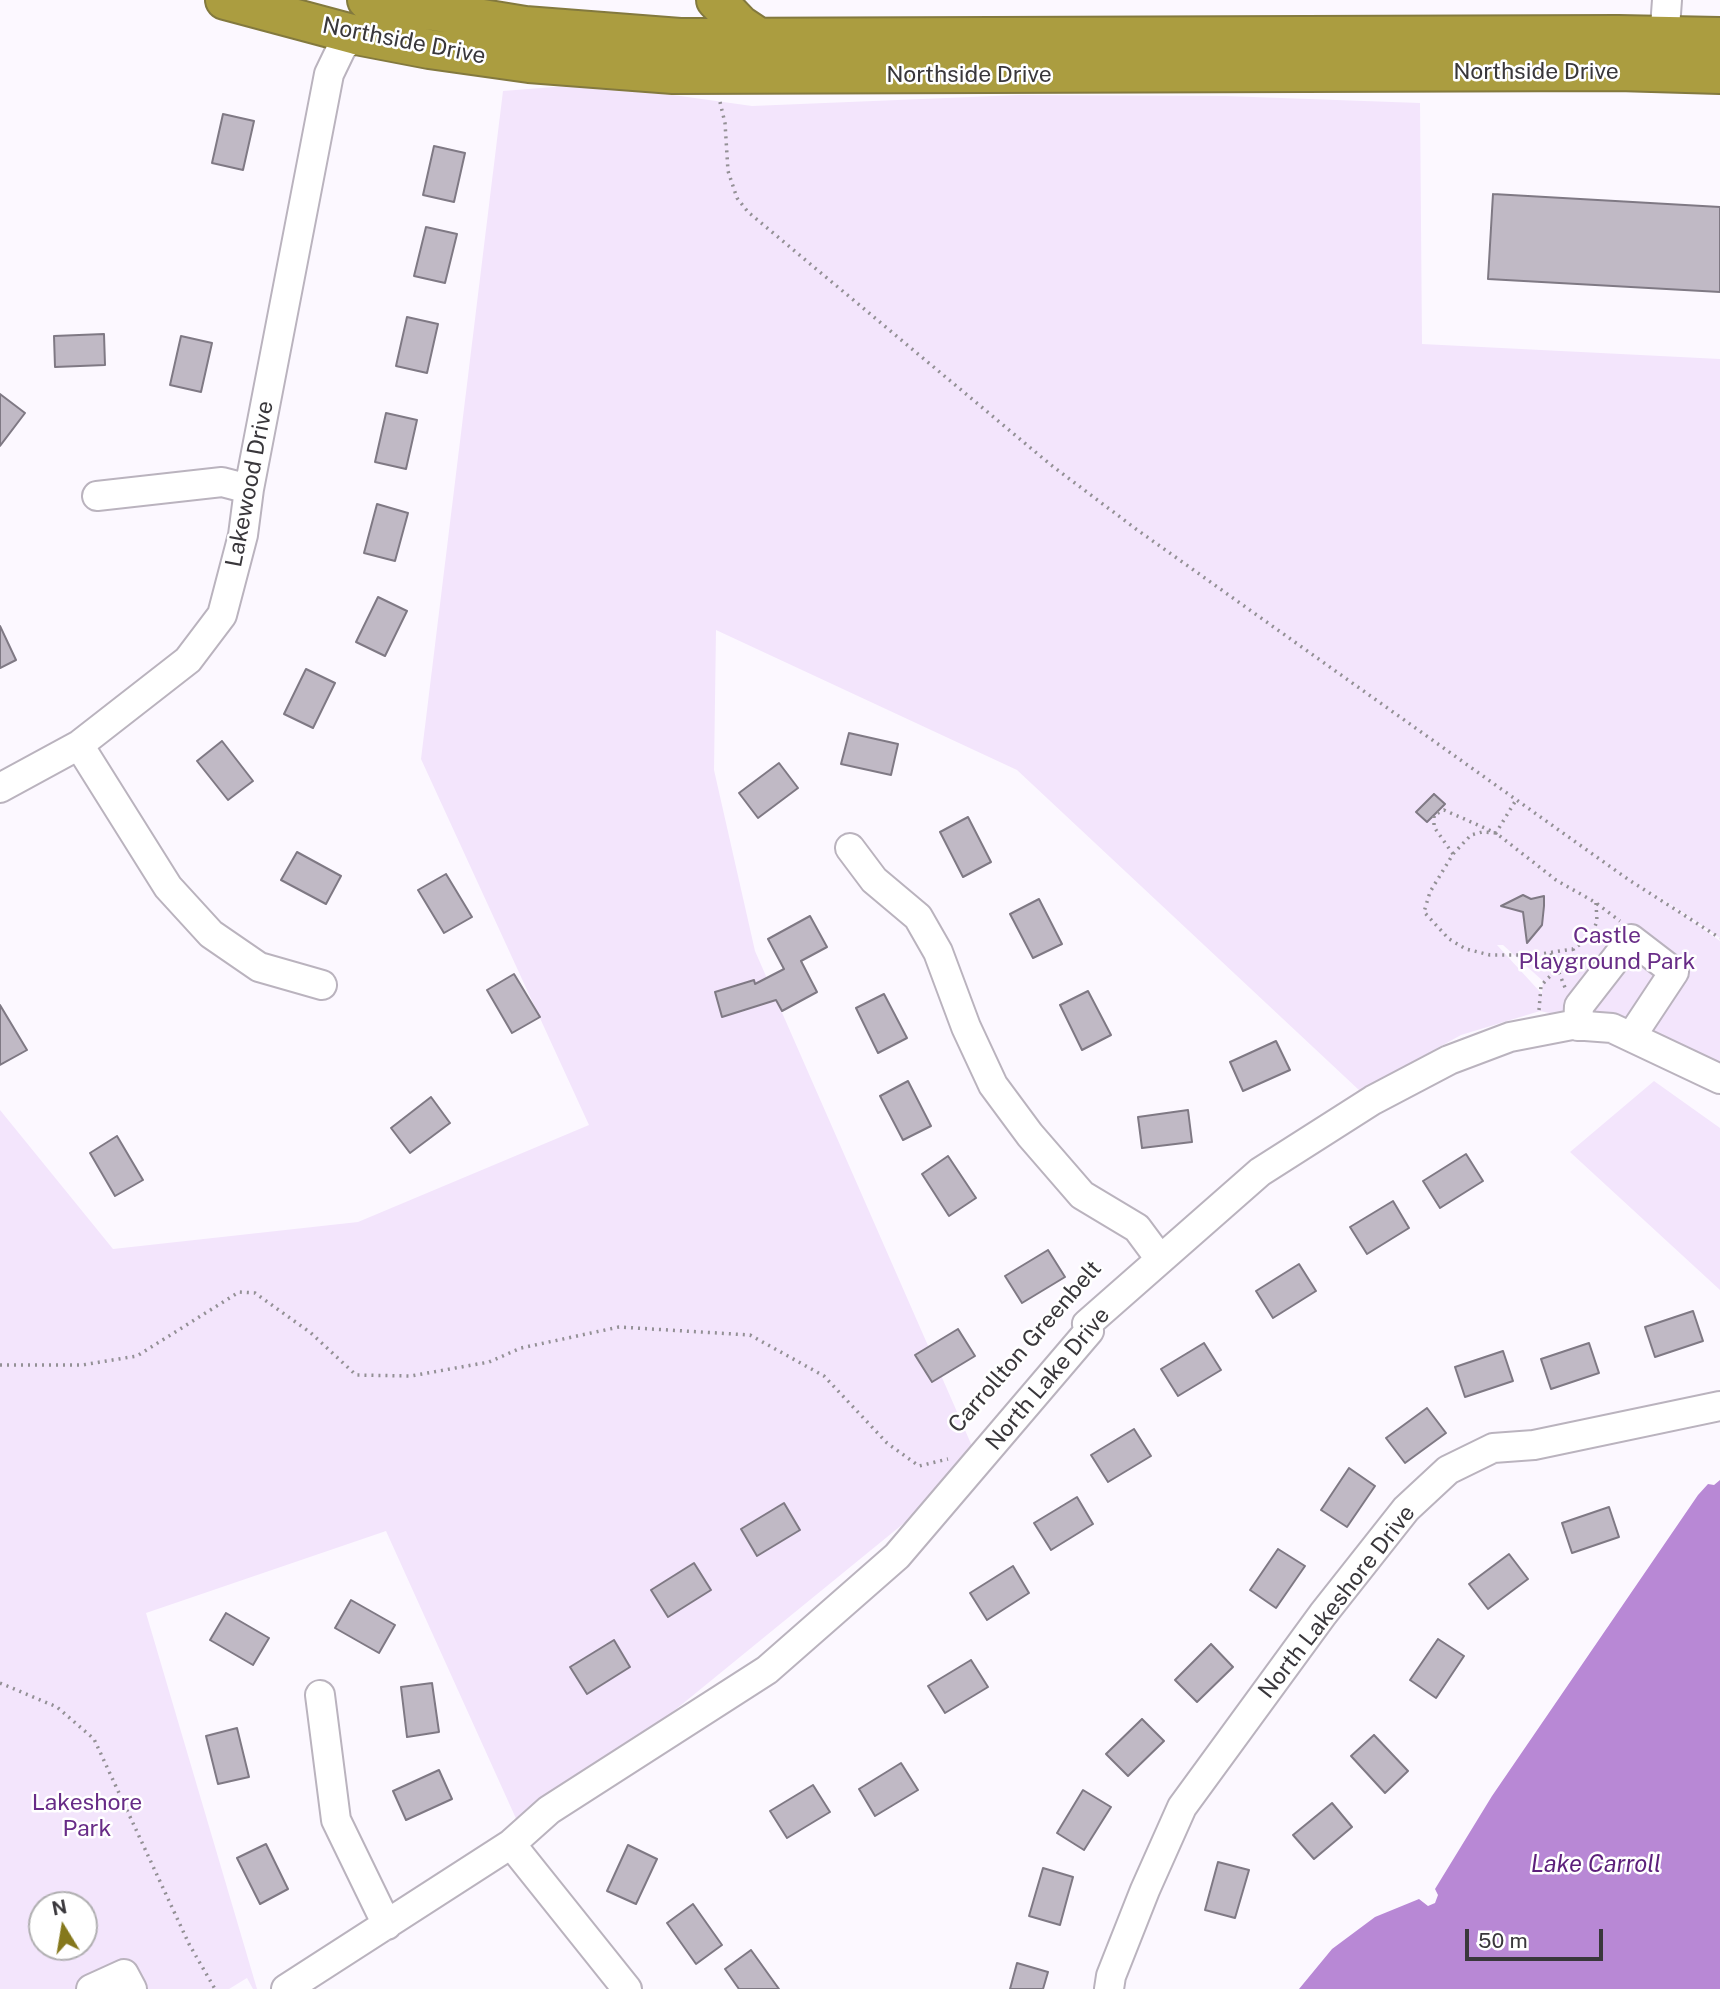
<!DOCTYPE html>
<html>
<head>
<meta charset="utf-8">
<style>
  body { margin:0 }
  #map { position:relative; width:1720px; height:1989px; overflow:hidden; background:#fcf8ff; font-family:"Public Sans",sans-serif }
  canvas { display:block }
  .north { position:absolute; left:28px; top:1891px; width:70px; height:70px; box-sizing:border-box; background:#fff; border:2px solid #b0afb1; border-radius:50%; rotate:349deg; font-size:19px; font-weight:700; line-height:28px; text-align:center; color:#39373b }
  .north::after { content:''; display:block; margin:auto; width:24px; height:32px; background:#85781c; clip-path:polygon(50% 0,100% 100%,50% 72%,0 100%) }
  .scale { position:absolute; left:1465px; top:1929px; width:138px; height:32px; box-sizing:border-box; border:4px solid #39373b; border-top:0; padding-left:9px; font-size:21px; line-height:24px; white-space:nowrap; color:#39373b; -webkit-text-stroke:5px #fff; paint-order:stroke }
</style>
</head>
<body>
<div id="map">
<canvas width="1720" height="1989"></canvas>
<div class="north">N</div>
<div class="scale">50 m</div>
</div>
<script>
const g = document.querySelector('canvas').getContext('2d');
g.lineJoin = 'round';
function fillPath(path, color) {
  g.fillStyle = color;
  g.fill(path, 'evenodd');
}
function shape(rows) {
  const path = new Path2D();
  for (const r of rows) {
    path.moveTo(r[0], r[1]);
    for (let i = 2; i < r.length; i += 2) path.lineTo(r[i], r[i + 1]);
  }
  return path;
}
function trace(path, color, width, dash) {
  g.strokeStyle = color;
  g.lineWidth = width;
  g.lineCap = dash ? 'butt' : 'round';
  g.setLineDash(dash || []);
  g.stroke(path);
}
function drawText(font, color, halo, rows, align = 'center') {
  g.font = font + ' "Public Sans",sans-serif';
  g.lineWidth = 5;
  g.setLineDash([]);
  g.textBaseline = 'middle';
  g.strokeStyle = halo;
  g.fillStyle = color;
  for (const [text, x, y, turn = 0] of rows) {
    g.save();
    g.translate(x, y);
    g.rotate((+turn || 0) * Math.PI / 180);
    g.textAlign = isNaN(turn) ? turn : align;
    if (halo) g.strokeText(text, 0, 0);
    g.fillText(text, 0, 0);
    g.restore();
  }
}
fillPath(shape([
  [566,86,673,95,752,106,1019,95,1225,96,1420,103,1422,344,1720,359,1720,938,1645,887,1720,941,1720,1062,1660,1036,1540,1011,1461,1035,1360,1091,1017,770,716,630,714,770,755,951,979,1462,523,1834,386,1531,146,1613,257,1989,253,1989,247,1978,229,1989,0,1989,0,1110,113,1249,358,1222,589,1125,421,759,503,91],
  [1497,945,1503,945,1543,981,1542,994],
  [42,1905,84,1905,84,1947,42,1947],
  [1654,1081,1720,1128,1720,1290,1570,1152]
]), '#f3e5fc');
fillPath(shape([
  [1720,1480,1720,1989,1299,1989,1332,1949,1375,1917,1419,1899,1428,1906,1435,1903,1438,1895,1435,1889,1492,1796,1698,1495,1708,1484,1714,1485]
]), '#b888d5');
const building = shape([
  [223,114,254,121,243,170,212,163,223,114],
  [434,146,465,153,454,202,423,195,434,146],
  [1493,194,1720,207,1720,292,1488,279,1493,194],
  [426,227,457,234,445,283,414,276,426,227],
  [407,317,438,324,427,373,396,366,407,317],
  [104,334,105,365,55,367,54,336,104,334],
  [181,336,212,343,201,392,170,385,181,336],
  [0,394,25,413,0,446,0,394],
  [386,413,417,420,406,469,375,462,386,413],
  [377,504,408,513,395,561,364,553,377,504],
  [378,597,407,611,385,656,356,642,378,597],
  [0,626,16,660,0,668,0,626],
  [306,669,335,683,313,728,284,714,306,669],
  [849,733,898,744,891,775,841,764,849,733],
  [222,741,253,781,228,800,197,761,222,741],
  [779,763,798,788,758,818,739,793,779,763],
  [1434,794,1445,804,1427,822,1416,812,1434,794],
  [968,817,991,862,963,877,940,832,968,817],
  [297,852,341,876,326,904,281,880,297,852],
  [446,874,472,917,444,933,418,890,446,874],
  [1523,895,1531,899,1544,896,1544,906,1542,925,1527,943,1523,912,1501,906,1523,895],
  [1039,899,1062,944,1033,958,1010,914,1039,899],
  [810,916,827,947,801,961,817,992,782,1011,776,1000,722,1017,715,992,754,980,755,984,784,969,768,939,810,916],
  [514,974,540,1017,512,1033,487,990,514,974],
  [1088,991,1111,1035,1082,1050,1060,1005,1088,991],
  [884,994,907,1038,878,1053,856,1008,884,994],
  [0,1005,27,1050,0,1065,0,1005],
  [1276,1041,1290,1070,1243,1091,1230,1062,1276,1041],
  [908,1081,931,1126,903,1140,880,1096,908,1081],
  [431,1097,450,1123,410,1153,391,1128,431,1097],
  [1188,1110,1192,1142,1142,1148,1138,1117,1188,1110],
  [117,1136,143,1180,115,1196,90,1153,117,1136],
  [1466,1154,1483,1181,1440,1208,1423,1181,1466,1154],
  [948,1156,976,1198,949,1216,922,1174,948,1156],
  [1393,1201,1409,1228,1367,1254,1350,1227,1393,1201],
  [1048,1250,1065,1277,1022,1303,1005,1276,1048,1250],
  [1299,1264,1316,1291,1273,1318,1256,1291,1299,1264],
  [1693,1311,1703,1341,1655,1357,1645,1327,1693,1311],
  [958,1329,975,1356,932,1382,915,1355,958,1329],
  [1204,1343,1221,1370,1178,1396,1161,1369,1204,1343],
  [1589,1343,1599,1373,1551,1389,1541,1359,1589,1343],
  [1503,1351,1513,1381,1465,1397,1455,1367,1503,1351],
  [1427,1408,1446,1433,1405,1463,1386,1438,1427,1408],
  [1134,1429,1151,1456,1108,1482,1091,1455,1134,1429],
  [1349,1468,1375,1486,1347,1527,1321,1510,1349,1468],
  [1077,1497,1093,1524,1051,1550,1034,1523,1077,1497],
  [784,1503,800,1530,757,1556,741,1529,784,1503],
  [1609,1507,1619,1537,1572,1553,1562,1523,1609,1507],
  [1278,1549,1305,1566,1276,1608,1250,1590,1278,1549],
  [1509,1554,1528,1579,1488,1609,1469,1584,1509,1554],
  [694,1563,711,1590,668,1617,651,1590,694,1563],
  [1013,1566,1029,1593,987,1620,970,1593,1013,1566],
  [351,1600,395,1625,379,1653,335,1628,351,1600],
  [226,1613,269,1638,253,1665,210,1640,226,1613],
  [1438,1639,1464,1656,1436,1698,1410,1680,1438,1639],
  [614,1640,630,1667,587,1694,570,1667,614,1640],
  [1211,1644,1233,1667,1197,1702,1175,1680,1211,1644],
  [971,1660,988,1687,945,1713,928,1686,971,1660],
  [432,1683,439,1732,407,1737,401,1687,432,1683],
  [1142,1719,1164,1741,1128,1776,1106,1754,1142,1719],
  [237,1728,249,1777,218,1784,206,1736,237,1728],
  [1374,1735,1408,1771,1385,1793,1351,1756,1374,1735],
  [901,1763,918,1790,875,1816,859,1789,901,1763],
  [439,1770,452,1799,406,1820,393,1791,439,1770],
  [813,1785,830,1812,787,1838,770,1811,813,1785],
  [1083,1790,1111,1807,1084,1850,1057,1833,1083,1790],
  [1332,1803,1352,1827,1314,1859,1293,1835,1332,1803],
  [266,1844,288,1889,260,1904,237,1858,266,1844],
  [628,1845,657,1859,636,1904,607,1891,628,1845],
  [1218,1862,1249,1870,1235,1918,1205,1910,1218,1862],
  [1043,1868,1073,1877,1060,1925,1029,1916,1043,1868],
  [693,1904,722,1945,696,1964,667,1923,693,1904],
  [751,1950,779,1989,739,1989,725,1969,751,1950],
  [1017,1963,1048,1972,1043,1989,1010,1989,1017,1963]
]);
fillPath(building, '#c0b9c5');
trace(building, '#7f7984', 2);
const minor = shape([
  [1663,55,1667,0],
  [97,496,222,482,249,489],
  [79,745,168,887,211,934,259,967,322,985],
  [0,788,79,745,188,660,222,615,243,535,249,489,329,74,342,47,356,35],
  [850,848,874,880,918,917,938,952,966,1027,993,1085,1030,1135,1082,1195,1137,1228,1160,1259],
  [1578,1026,1579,1006,1631,939,1674,972,1631,1037],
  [320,1695,336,1820,387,1925],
  [511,1844,627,1989],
  [91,1989,124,1974,132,1989],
  [286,1989,511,1844,549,1810,767,1670,897,1556,1089,1331,1087,1324,1260,1172,1373,1100,1449,1060,1510,1037,1572,1025,1612,1028,1720,1079],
  [1109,1989,1111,1976,1145,1890,1182,1807,1323,1614,1406,1509,1448,1470,1493,1448,1534,1445,1720,1406]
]);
const highway = shape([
  [225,0,356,35,429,49,529,63,673,74,1618,71,1720,74],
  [367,0,525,26,680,38,1618,35,1720,37],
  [716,0,740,25,761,39]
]);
trace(minor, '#bab3be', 32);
trace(highway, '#83793e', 42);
trace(shape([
  [720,102,725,123,728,171,737,198,748,212,1051,465,1136,529,1629,880,1720,938],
  [1453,854,1434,827,1434,815,1444,810,1496,833,1516,800],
  [1596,903,1597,921,1591,937,1573,949,1534,955,1490,955,1466,949,1449,939,1424,912,1430,892,1453,854,1471,835,1482,832,1496,833,1556,880,1591,900,1596,903,1620,921],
  [1573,949,1580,970],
  [1551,953,1566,990],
  [1539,1010,1541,986,1547,979,1557,970,1579,969],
  [0,1365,82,1365,137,1356,239,1292,255,1293,311,1333,356,1375,411,1376,489,1362,521,1348,619,1327,750,1335,824,1376,887,1443,919,1466,948,1459],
  [0,1683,57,1707,94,1739,189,1944,215,1989]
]), '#939095', 3.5, [2, 5]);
trace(minor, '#fff', 28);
trace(highway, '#ab9d40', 38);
drawText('23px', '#39373b', '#fff', [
  ["Northside Drive",404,41,11],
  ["Northside Drive",1536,72],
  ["Northside Drive",969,75],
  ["Lakewood Drive",250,484,-79],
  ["Carrollton Greenbelt",1025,1347,-49],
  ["North Lake Drive",1048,1379,-50],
  ["North Lakeshore Drive",1337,1602,-52]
]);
drawText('23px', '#682c87', '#fff', [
  ["Castle",1607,936],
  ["Playground Park",1607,962],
  ["Lakeshore",87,1803],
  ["Park",87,1829]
]);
drawText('italic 24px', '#5c1f7a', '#fff', [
  ["Lake Carroll",1596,1865]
]);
</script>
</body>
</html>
